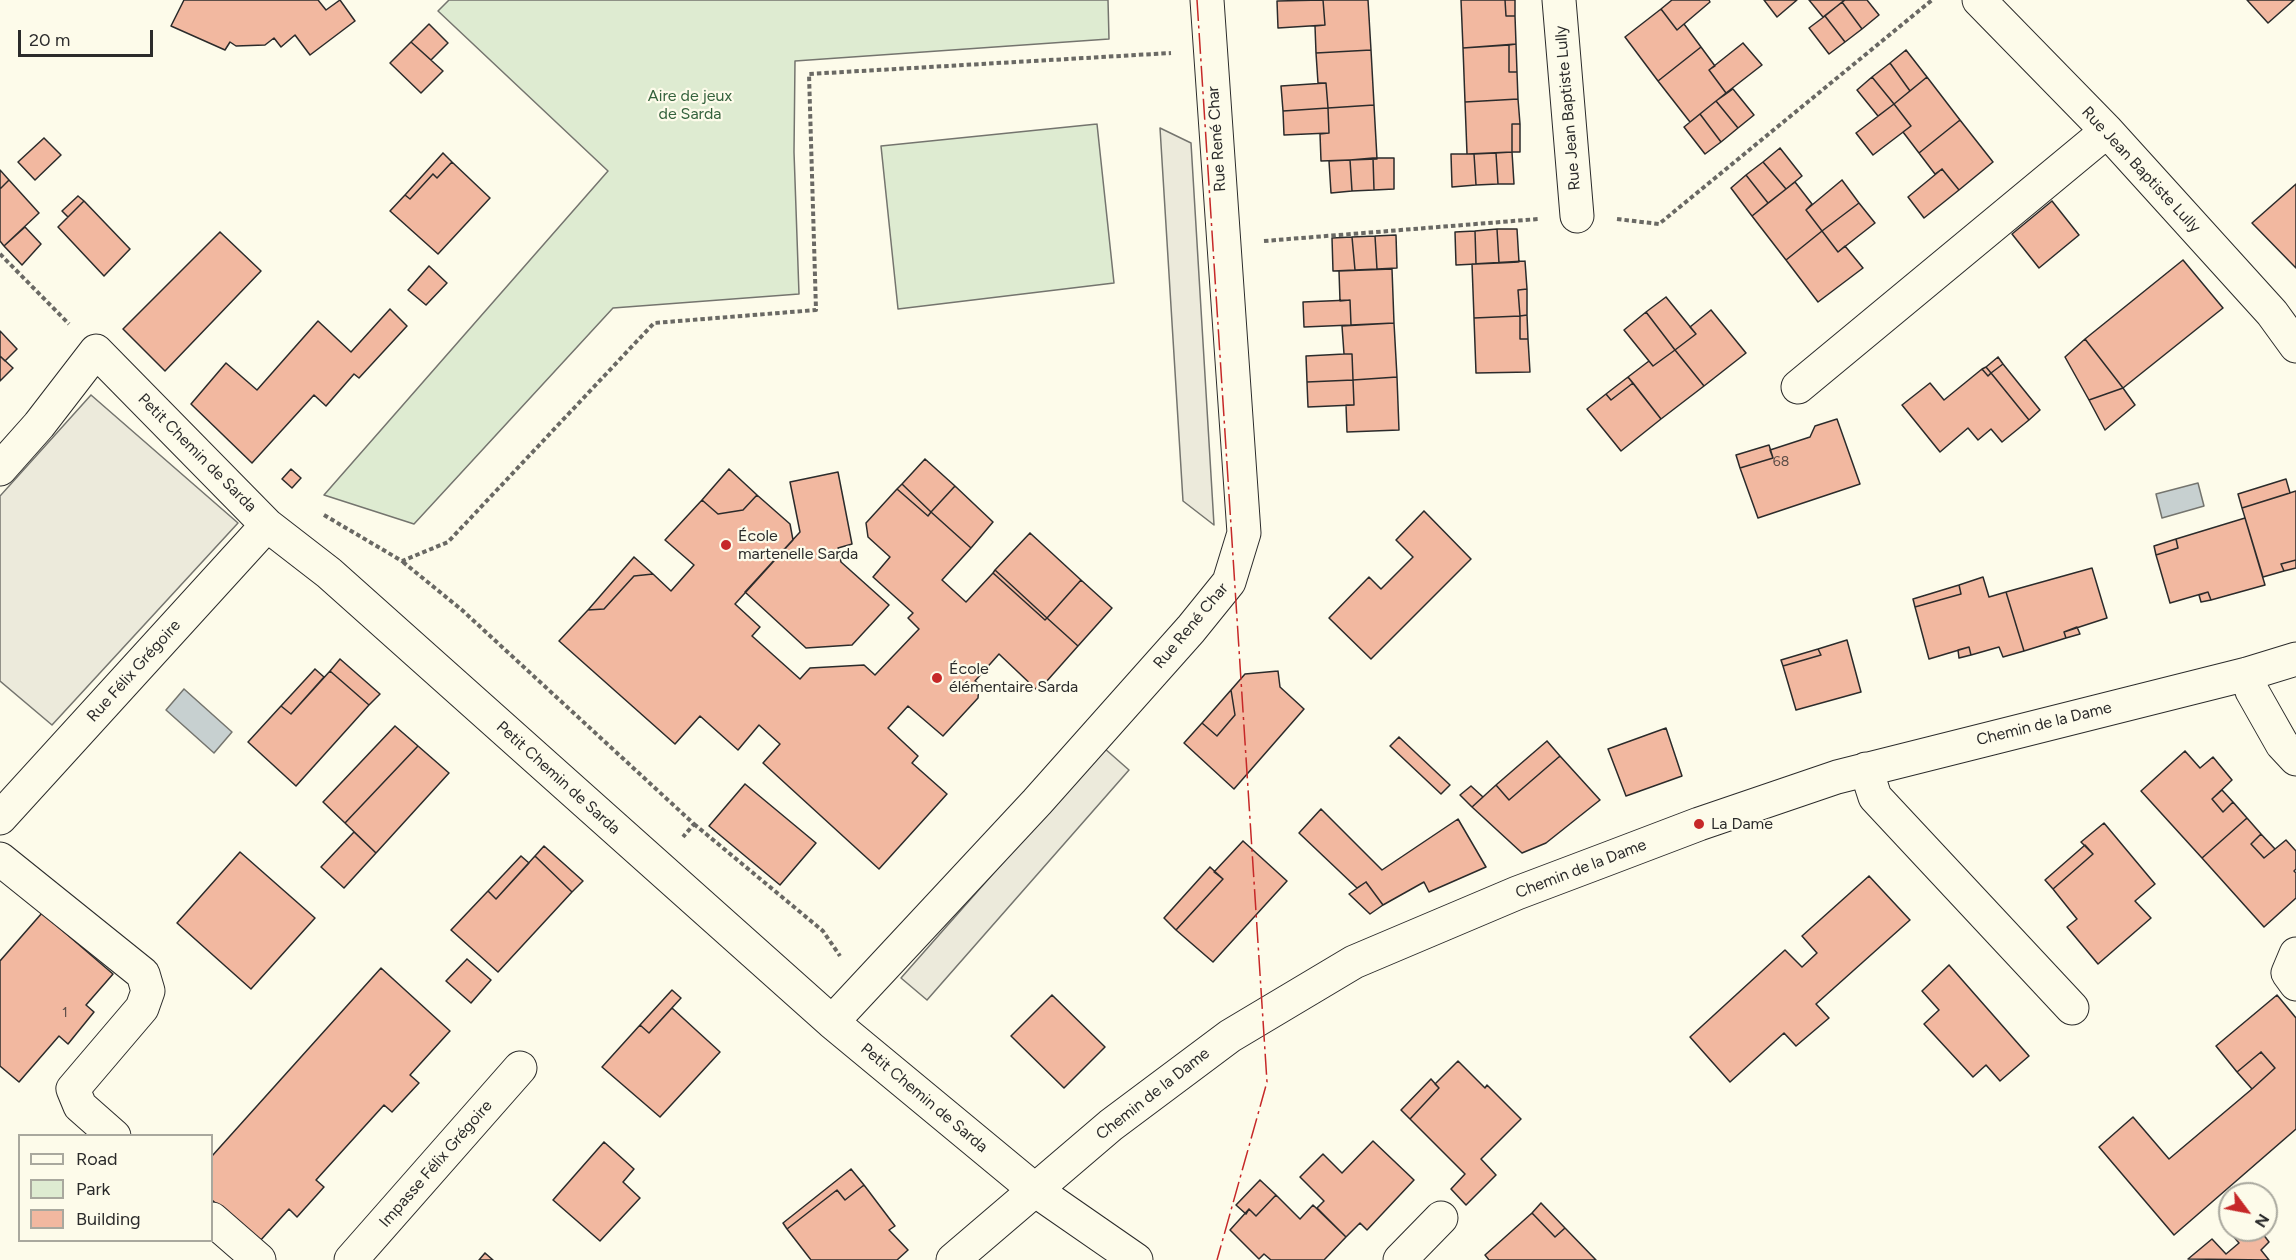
<!DOCTYPE html>
<html>
<head>
<meta charset="utf-8">
<style>
  body { margin:0 }
  #map { position:relative; width:2296px; height:1260px; overflow:hidden; background:#fdfbea; font-family:Figtree,sans-serif }
  canvas { display:block }
  .legend { position:absolute; left:18px; top:1134px; width:195px; height:108px; box-sizing:border-box; background:#fdfbea; border:2px solid #a9a89e; margin:0; padding:8px 10px; list-style:none; font-size:18px; color:#2b2b2b }
  .legend li { display:flex; align-items:center; gap:12px; height:30px }
  .legend b { width:30px; border:2px solid #a9a89e }
  .north { position:absolute; left:2218px; top:1182px; width:60px; height:60px; box-sizing:border-box; background:#fdfbea; border:2px solid #a9a89e; border-radius:50%; rotate:122deg; font-size:16px; font-weight:700; line-height:24px; text-align:center; color:#2b2b2b }
  .north::after { content:''; display:block; margin:auto; width:21px; height:27px; background:#c62828; clip-path:polygon(50% 0,100% 100%,50% 72%,0 100%) }
  .scale { position:absolute; left:18px; top:30px; width:135px; height:27px; box-sizing:border-box; border:3px solid #2b2b2b; border-top:0; padding-left:8px; font-size:18px; line-height:21px; white-space:nowrap; color:#2b2b2b; -webkit-text-stroke:4px #fdfbea; paint-order:stroke }
</style>
</head>
<body>
<div id="map">
<canvas width="2296" height="1260"></canvas>
<ul class="legend">
<li><b style="height:8px;background:#fdfbea"></b>Road</li>
<li><b style="height:16px;background:#deebd1"></b>Park</li>
<li><b style="height:16px;background:#f2b8a0"></b>Building</li>
</ul>
<div class="north">N</div>
<div class="scale">20 m</div>
</div>
<script>
const g = document.querySelector('canvas').getContext('2d');
g.lineJoin = 'round';
function fillPath(path, color) {
  g.fillStyle = color;
  g.fill(path, 'evenodd');
}
function shape(rows) {
  const path = new Path2D();
  for (const r of rows) {
    path.moveTo(r[0], r[1]);
    for (let i = 2; i < r.length; i += 2) path.lineTo(r[i], r[i + 1]);
  }
  return path;
}
function trace(path, color, width, dash) {
  g.strokeStyle = color;
  g.lineWidth = width;
  g.lineCap = dash ? 'butt' : 'round';
  g.setLineDash(dash || []);
  g.stroke(path);
}
function drawText(font, color, halo, rows, align = 'center') {
  g.font = font + ' Figtree,sans-serif';
  g.lineWidth = 4.5;
  g.setLineDash([]);
  g.textBaseline = 'middle';
  g.strokeStyle = halo;
  g.fillStyle = color;
  for (const [text, x, y, turn = 0] of rows) {
    g.save();
    g.translate(x, y);
    g.rotate((+turn || 0) * Math.PI / 180);
    g.textAlign = isNaN(turn) ? turn : align;
    if (halo) g.strokeText(text, 0, 0);
    g.fillText(text, 0, 0);
    g.restore();
  }
}
const green = shape([
  [449,0,1108,0,1109,39,795,61,794,152,799,294,613,308,414,524,324,495,608,171,438,11,449,0],
  [1097,124,1114,283,898,309,881,146,1097,124]
]);
fillPath(green, '#deebd1');
trace(green, '#74746e', 1.5);
const parking = shape([
  [1160,128,1191,143,1214,525,1183,501,1160,128],
  [91,395,238,523,52,725,0,681,0,496,91,395],
  [1104,748,1129,770,927,1000,901,978,1104,748]
]);
fillPath(parking, '#eceadb');
trace(parking, '#74746e', 1.5);
const water = shape([
  [2198,483,2204,506,2162,518,2156,494,2198,483],
  [184,689,232,732,214,753,166,710,184,689]
]);
fillPath(water, '#c7d0d0');
trace(water, '#74746e', 1.5);
const building = shape([
  [184,0,318,0,326,10,340,0,355,21,310,55,295,35,281,47,274,38,265,45,236,46,230,42,225,50,171,26,184,0],
  [1323,0,1368,0,1371,50,1316,53,1315,26,1325,25,1323,0],
  [1323,0,1325,25,1278,28,1277,1,1323,0],
  [1461,0,1505,0,1506,16,1515,16,1516,44,1463,48,1461,0],
  [1505,0,1515,0,1515,16,1506,16,1505,0],
  [1672,0,1709,0,1710,2,1677,30,1661,9,1672,0],
  [1764,0,1797,0,1777,17,1764,0],
  [1809,0,1845,0,1823,17,1809,0],
  [1845,0,1867,0,1879,15,1862,29,1842,2,1845,0],
  [2247,0,2294,0,2268,23,2247,0],
  [1842,2,1862,29,1845,42,1825,16,1842,2],
  [1661,9,1677,30,1684,24,1701,47,1658,81,1625,37,1661,9],
  [1825,16,1845,42,1829,54,1809,28,1825,16],
  [429,24,448,43,431,60,411,42,429,24],
  [411,42,443,71,421,93,390,63,411,42],
  [1743,43,1762,65,1726,93,1709,70,1743,43],
  [1516,44,1517,72,1509,72,1509,45,1516,44],
  [1509,45,1509,72,1517,72,1518,99,1465,102,1463,48,1509,45],
  [1701,47,1715,66,1709,70,1726,93,1690,122,1658,81,1701,47],
  [1371,50,1374,105,1328,108,1326,83,1318,83,1316,53,1371,50],
  [1906,50,1927,77,1910,91,1890,63,1906,50],
  [1890,63,1910,91,1894,104,1872,77,1890,63],
  [1872,77,1894,104,1878,116,1857,90,1872,77],
  [1927,77,1960,120,1919,153,1903,132,1911,126,1894,104,1927,77],
  [1326,83,1328,108,1283,111,1281,86,1326,83],
  [1733,89,1754,115,1738,128,1716,101,1733,89],
  [1518,99,1520,124,1512,124,1512,152,1467,154,1465,102,1518,99],
  [1716,101,1738,128,1721,142,1700,114,1716,101],
  [1894,104,1911,126,1873,155,1856,133,1894,104],
  [1374,105,1377,159,1321,161,1320,134,1329,133,1328,108,1374,105],
  [1328,108,1329,133,1284,135,1283,111,1328,108],
  [1700,114,1721,142,1705,154,1684,127,1700,114],
  [1960,120,1993,162,1959,190,1942,169,1935,174,1919,153,1960,120],
  [1512,124,1520,124,1520,152,1512,152,1512,124],
  [44,138,61,155,35,180,18,162,44,138],
  [1780,148,1802,176,1786,189,1763,162,1780,148],
  [1512,152,1514,184,1498,184,1496,153,1512,152],
  [443,153,452,162,437,178,433,174,410,199,405,195,443,153],
  [1496,153,1498,184,1476,185,1474,154,1496,153],
  [1451,154,1474,154,1476,185,1452,187,1451,154],
  [1373,158,1394,158,1394,189,1374,190,1373,158],
  [1373,158,1374,190,1352,191,1350,160,1373,158],
  [1350,160,1352,191,1331,193,1329,161,1350,160],
  [452,162,490,198,438,254,390,211,405,195,410,199,433,174,437,178,452,162],
  [1763,162,1786,189,1768,203,1746,175,1763,162],
  [1942,169,1959,190,1924,218,1908,197,1942,169],
  [0,170,9,180,0,189,0,170],
  [1746,175,1768,203,1752,216,1731,188,1746,175],
  [9,180,39,213,4,246,0,241,0,189,9,180],
  [1842,180,1859,203,1822,231,1806,210,1842,180],
  [1795,182,1812,204,1806,210,1822,231,1786,260,1752,216,1795,182],
  [2296,184,2296,268,2252,223,2296,184],
  [78,196,84,201,68,217,62,211,78,196],
  [84,201,130,249,104,276,58,227,84,201],
  [2052,201,2079,235,2039,268,2012,234,2052,201],
  [1859,203,1875,223,1838,252,1822,231,1859,203],
  [25,227,41,244,22,265,4,246,25,227],
  [1497,229,1517,229,1519,262,1499,263,1497,229],
  [1497,229,1499,263,1476,264,1475,231,1497,229],
  [1475,231,1476,264,1456,265,1455,232,1475,231],
  [1822,231,1838,252,1845,246,1863,268,1818,302,1786,260,1822,231],
  [220,232,261,271,165,371,123,329,220,232],
  [1396,235,1397,268,1377,269,1375,236,1396,235],
  [1375,236,1377,269,1355,270,1352,237,1375,236],
  [1352,237,1355,270,1333,271,1332,238,1352,237],
  [2183,260,2223,308,2123,388,2085,339,2183,260],
  [1525,261,1527,289,1518,290,1520,316,1474,318,1472,264,1525,261],
  [429,266,447,283,426,305,408,290,429,266],
  [1392,269,1394,323,1351,325,1350,300,1340,301,1339,271,1392,269],
  [1527,289,1527,315,1520,316,1518,290,1527,289],
  [1666,297,1696,334,1675,350,1646,312,1666,297],
  [1350,300,1351,325,1304,327,1303,302,1350,300],
  [390,309,407,326,359,378,354,374,326,406,314,395,252,463,191,404,226,363,257,390,318,321,351,352,390,309],
  [1711,310,1746,353,1704,386,1675,350,1696,334,1690,327,1711,310],
  [1646,312,1675,350,1653,366,1624,330,1646,312],
  [1527,315,1528,339,1520,339,1520,316,1527,315],
  [1520,316,1520,339,1528,339,1530,372,1476,373,1474,318,1520,316],
  [1394,323,1397,377,1353,380,1352,354,1344,354,1342,326,1394,323],
  [0,331,17,349,5,361,0,356,0,331],
  [2085,339,2123,388,2089,400,2065,357,2085,339],
  [1675,350,1704,386,1661,419,1628,377,1649,361,1653,366,1675,350],
  [1344,354,1352,354,1353,380,1307,382,1306,356,1344,354],
  [0,356,13,368,0,381,0,356],
  [1998,357,2003,364,1991,373,1986,367,1998,357],
  [2003,364,2040,410,2029,420,1991,373,2003,364],
  [1986,367,1991,373,1988,376,1982,369,1986,367],
  [1982,369,1988,376,1991,373,2029,420,2002,442,1991,429,1978,440,1968,428,1940,452,1902,405,1930,383,1944,400,1982,369],
  [1397,377,1399,430,1347,432,1346,405,1354,405,1353,380,1397,377],
  [1628,377,1633,383,1611,400,1606,394,1628,377],
  [1353,380,1354,405,1308,407,1307,382,1353,380],
  [1633,383,1661,419,1621,451,1587,409,1606,394,1611,400,1633,383],
  [2123,388,2135,405,2105,430,2089,400,2123,388],
  [1837,419,1860,484,1758,518,1740,468,1773,458,1770,450,1810,437,1815,426,1837,419],
  [1769,445,1773,458,1740,468,1736,455,1769,445],
  [925,459,955,486,931,512,902,484,925,459],
  [291,469,301,478,292,488,282,479,291,469],
  [729,469,757,495,743,510,718,514,702,500,729,469],
  [838,472,852,544,838,548,841,562,889,605,852,645,806,648,745,592,800,532,790,482,838,472],
  [2286,479,2290,493,2242,508,2238,494,2286,479],
  [902,484,931,512,928,516,897,489,902,484],
  [955,486,993,522,971,548,931,512,955,486],
  [897,489,928,516,931,512,971,548,942,580,966,602,993,573,1045,620,1047,618,1078,646,1038,691,999,654,975,681,979,684,978,698,943,736,908,706,888,728,918,756,912,763,947,794,879,869,763,763,780,744,759,725,738,750,700,716,675,744,559,641,588,610,604,609,634,576,653,574,671,591,694,565,665,540,702,500,718,514,743,510,757,495,790,524,793,540,735,604,760,627,752,636,800,679,810,668,864,665,875,675,919,629,908,618,913,613,873,577,890,557,868,537,866,523,897,489],
  [2296,491,2296,560,2281,564,2284,571,2263,577,2242,508,2296,491],
  [1424,511,1471,559,1371,659,1329,618,1369,577,1381,589,1413,557,1396,540,1424,511],
  [2245,518,2265,585,2211,600,2208,592,2170,603,2156,555,2178,548,2176,539,2245,518],
  [1030,533,1081,580,1047,618,995,570,1030,533],
  [2176,539,2178,548,2156,555,2154,546,2176,539],
  [634,557,653,574,634,576,604,609,588,610,634,557],
  [2296,560,2296,568,2284,571,2281,564,2296,560],
  [2092,568,2107,618,2064,632,2066,638,2024,651,2006,592,2092,568],
  [995,570,1047,618,1045,620,993,573,995,570],
  [1983,577,1989,597,2006,592,2024,651,2003,657,1999,647,1971,655,1969,647,1929,659,1915,607,1961,594,1959,585,1983,577],
  [1081,580,1112,608,1078,646,1047,618,1081,580],
  [1959,585,1961,594,1915,607,1913,599,1959,585],
  [2208,592,2211,600,2201,602,2199,595,2208,592],
  [2077,627,2080,634,2066,638,2064,632,2077,627],
  [1847,640,1861,692,1796,710,1783,666,1821,655,1818,649,1847,640],
  [1969,647,1971,655,1959,658,1958,650,1969,647],
  [1818,649,1821,655,1783,666,1781,660,1818,649],
  [340,659,380,694,369,705,330,671,340,659],
  [315,669,324,677,291,714,281,706,315,669],
  [330,671,369,705,296,786,248,742,281,706,291,714,330,671],
  [1278,671,1280,687,1304,709,1234,789,1184,743,1202,723,1217,736,1235,715,1231,690,1245,674,1278,671],
  [1231,690,1235,715,1217,736,1202,723,1231,690],
  [395,726,418,746,345,823,323,802,395,726],
  [1666,728,1682,776,1626,796,1608,749,1666,728],
  [1399,737,1450,785,1441,794,1390,746,1399,737],
  [1547,741,1560,756,1509,800,1496,785,1547,741],
  [418,746,449,773,376,853,345,823,418,746],
  [2185,751,2200,768,2213,757,2232,780,2212,799,2223,812,2233,802,2247,818,2202,858,2141,791,2185,751],
  [1560,756,1600,800,1546,843,1522,853,1472,807,1496,785,1509,800,1560,756],
  [745,784,816,843,780,885,709,826,745,784],
  [1471,786,1483,797,1472,807,1460,795,1471,786],
  [2222,790,2233,802,2223,812,2212,799,2222,790],
  [1321,809,1382,870,1458,819,1486,867,1429,892,1424,882,1383,905,1366,882,1357,888,1299,833,1321,809],
  [2247,818,2261,834,2251,844,2264,858,2286,840,2296,851,2296,869,2294,871,2296,873,2296,898,2264,927,2202,858,2247,818],
  [2104,823,2155,884,2135,901,2151,918,2098,964,2067,927,2077,919,2053,889,2093,854,2081,842,2104,823],
  [354,832,376,853,344,888,321,867,354,832],
  [2261,834,2275,849,2264,858,2251,844,2261,834],
  [1243,841,1287,881,1213,962,1176,930,1223,879,1214,872,1243,841],
  [2085,845,2093,854,2053,889,2045,880,2085,845],
  [544,846,583,881,572,892,535,856,544,846],
  [240,852,315,918,251,989,177,923,240,852],
  [521,856,529,863,496,899,488,891,521,856],
  [535,856,572,892,498,972,451,930,488,891,496,899,535,856],
  [1210,867,1223,879,1176,930,1164,918,1210,867],
  [1869,876,1910,920,1816,1004,1829,1018,1796,1046,1784,1033,1730,1082,1690,1037,1785,950,1802,967,1817,953,1802,936,1869,876],
  [1366,882,1383,905,1370,914,1349,894,1366,882],
  [42,913,113,974,86,1005,94,1012,68,1044,59,1036,19,1082,0,1066,0,961,42,913],
  [467,959,491,980,471,1003,446,981,467,959],
  [1949,965,2029,1056,2000,1081,1986,1065,1973,1077,1924,1024,1939,1010,1922,991,1949,965],
  [381,968,450,1031,410,1075,419,1083,392,1112,384,1105,316,1180,324,1187,297,1217,289,1209,259,1242,212,1200,212,1156,381,968],
  [672,990,681,998,649,1033,640,1025,672,990],
  [1052,995,1105,1047,1064,1088,1011,1036,1052,995],
  [2277,995,2296,1018,2296,1129,2174,1235,2099,1147,2133,1117,2169,1159,2252,1089,2275,1068,2261,1052,2237,1072,2216,1046,2277,995],
  [672,1008,720,1052,660,1117,602,1067,640,1025,649,1033,672,1008],
  [2261,1052,2275,1068,2252,1089,2237,1072,2261,1052],
  [1458,1061,1485,1088,1487,1085,1521,1119,1481,1159,1496,1175,1466,1205,1451,1189,1465,1174,1410,1119,1439,1088,1435,1084,1458,1061],
  [1431,1079,1439,1088,1410,1119,1401,1110,1431,1079],
  [1373,1141,1414,1180,1367,1230,1360,1223,1346,1237,1317,1208,1324,1201,1300,1177,1323,1154,1342,1173,1373,1141],
  [604,1142,634,1169,623,1182,640,1198,600,1241,553,1200,604,1142],
  [851,1169,864,1185,845,1200,837,1190,787,1229,783,1223,851,1169],
  [1260,1180,1276,1195,1256,1216,1249,1209,1246,1214,1236,1205,1260,1180],
  [864,1185,895,1226,889,1230,908,1250,897,1260,811,1260,787,1229,837,1190,845,1200,864,1185],
  [1276,1195,1300,1219,1313,1205,1346,1237,1324,1260,1271,1260,1264,1254,1259,1259,1230,1230,1249,1209,1256,1216,1276,1195],
  [1541,1203,1565,1228,1555,1237,1532,1213,1541,1203],
  [1532,1213,1555,1237,1565,1228,1596,1260,1489,1260,1485,1255,1532,1213],
  [2240,1230,2260,1230,2269,1242,2261,1250,2269,1260,2188,1259,2212,1239,2226,1254,2239,1243,2233,1236,2240,1230],
  [485,1253,493,1260,479,1260,485,1253]
]);
fillPath(building, '#f2b8a0');
trace(building, '#2b2b2b', 1.5);
const minor = shape([
  [1559,0,1577,216],
  [1979,0,2107,131,2272,313,2296,346],
  [1798,387,2107,131],
  [0,469,39,425,96,351,267,525,329,573,832,1022,1035,1190,1136,1260],
  [2247,674,2252,691,2282,744,2296,759],
  [1866,769,1875,797,2072,1008],
  [0,818,267,525],
  [0,859,143,974,148,991,142,1008,73,1089,80,1106,114,1136],
  [2296,954,2288,973,2296,984],
  [832,1022,1037,802,1191,629,1229,582,1244,533,1207,0],
  [212,1219,259,1260],
  [351,1260,520,1068],
  [953,1260,1111,1125,1230,1036,1354,962,1517,893,1607,859,1699,824,1837,777,2247,674,2296,659],
  [1400,1260,1441,1218]
]);
trace(minor, '#2b2b2b', 35);
trace(shape([
  [1617,219,1659,224,1932,0],
  [1264,241,1538,219],
  [0,254,69,324],
  [324,515,402,561,448,542,654,323,816,310,809,74,1171,53],
  [403,562,462,610,694,824,683,837],
  [694,824,823,931,840,956]
]), '#6a6964', 4, [4.5, 3]);
trace(minor, '#fdfbea', 33);
trace(shape([
  [1197,0,1267,1082,1217,1260]
]), '#c62828', 1.5, [21, 4.5, 3, 4.5]);
for (const [x, y, r, color] of [
  [726,545,6,"#c62828"],
  [937,678,6,"#c62828"],
  [1699,824,6,"#c62828"]
]) {
  const dot = new Path2D();
  dot.arc(x, y, r, 0, 2 * Math.PI);
  g.fillStyle = color;
  g.fill(dot);
  trace(dot, '#fdfbea', 2);
}
drawText('14px', '#5d4e48', null, [
  ["68",1781,462],
  ["1",65,1013]
]);
drawText('16px', '#34623c', '#fdfbea', [
  ["Aire de jeux",690,96],
  ["de Sarda",690,114]
]);
drawText('16px', '#2b2b2b', '#fdfbea', [
  ["Rue Jean Baptiste Lully",1568,108,-95],
  ["Rue René Char",1217,139,-94],
  ["Rue Jean Baptiste Lully",2141,170,47],
  ["Petit Chemin de Sarda",197,453,45],
  ["Rue René Char",1191,626,-50],
  ["Rue Félix Grégoire",134,671,-48],
  ["Chemin de la Dame",2044,724,-14],
  ["Petit Chemin de Sarda",558,778,42],
  ["Chemin de la Dame",1581,869,-21],
  ["Chemin de la Dame",1153,1094,-38],
  ["Petit Chemin de Sarda",924,1098,40],
  ["Impasse Félix Grégoire",436,1164,-49]
]);
drawText('16px', '#2b2b2b', '#fdfbea', [
  ["École",738,536],
  ["martenelle Sarda",738,554],
  ["École",949,669],
  ["élémentaire Sarda",949,687],
  ["La Dame",1711,824]
], 'left');
</script>
</body>
</html>
